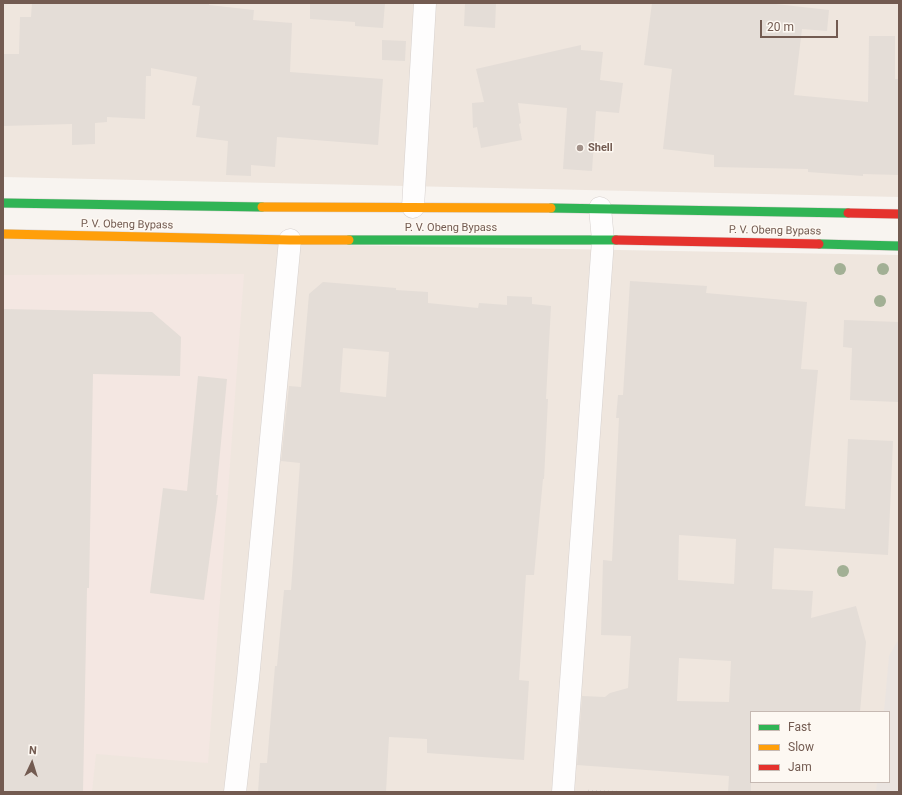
<!DOCTYPE html>
<html>
<head>
<meta charset="utf-8">
<style>
  body { margin:0 }
  #map { position:relative; width:902px; height:795px; overflow:hidden; background:#f8f4f0; font-family:Roboto,sans-serif }
  canvas { display:block }
  .frame { position:absolute; inset:0; border:4px solid #735b51; pointer-events:none }
  .legend { position:absolute; left:750px; top:711px; width:140px; height:72px; box-sizing:border-box; background:#fdf8f2; border:1px solid #c6b9b2; margin:0; padding:5px 7px; list-style:none; font-size:12px; color:#735b51 }
  .legend li { display:flex; align-items:center; gap:8px; height:20px }
  .legend b { width:20px; border:1px solid #c6b9b2 }
  .north { position:absolute; left:12px; top:743px; width:40px; height:40px; -webkit-text-stroke:3px #fdf8f2; paint-order:stroke; rotate:4deg; font-size:11px; font-weight:700; line-height:16px; text-align:center; color:#735b51 }
  .north::after { content:''; display:block; margin:auto; width:14px; height:18px; background:#735b51; clip-path:polygon(50% 0,100% 100%,50% 72%,0 100%) }
  .scale { position:absolute; left:760px; top:20px; width:78px; height:18px; box-sizing:border-box; border:2px solid #735b51; border-top:0; padding-left:5px; font-size:12px; line-height:14px; white-space:nowrap; color:#735b51; -webkit-text-stroke:3px #fdf8f2; paint-order:stroke }
</style>
</head>
<body>
<div id="map">
<canvas width="902" height="795"></canvas>
<div class="frame"></div>
<ul class="legend">
<li><b style="height:5px;background:#30b455"></b>Fast</li>
<li><b style="height:5px;background:#ff9f0a"></b>Slow</li>
<li><b style="height:5px;background:#e5322d"></b>Jam</li>
</ul>
<div class="north">N</div>
<div class="scale">20 m</div>
</div>
<script>
const g = document.querySelector('canvas').getContext('2d');
g.lineJoin = 'round';
function fillPath(path, color) {
  g.fillStyle = color;
  g.fill(path, 'evenodd');
}
function shape(rows) {
  const path = new Path2D();
  for (const r of rows) {
    path.moveTo(r[0], r[1]);
    for (let i = 2; i < r.length; i += 2) path.lineTo(r[i], r[i + 1]);
  }
  return path;
}
function trace(path, color, width, dash) {
  g.strokeStyle = color;
  g.lineWidth = width;
  g.lineCap = dash ? 'butt' : 'round';
  g.setLineDash(dash || []);
  g.stroke(path);
}
function drawText(font, color, halo, rows, align = 'center') {
  g.font = font + ' Roboto,sans-serif';
  g.lineWidth = 3;
  g.setLineDash([]);
  g.textBaseline = 'middle';
  g.strokeStyle = halo;
  g.fillStyle = color;
  for (const [text, x, y, turn = 0] of rows) {
    g.save();
    g.translate(x, y);
    g.rotate((+turn || 0) * Math.PI / 180);
    g.textAlign = isNaN(turn) ? turn : align;
    if (halo) g.strokeText(text, 0, 0);
    g.fillText(text, 0, 0);
    g.restore();
  }
}
fillPath(shape([
  [3,3,899,3,899,197,3,177],
  [3,239,899,255,899,792,3,792],
  [751,712,889,712,889,782,751,782]
]), '#efe6de');
fillPath(shape([
  [244,274,208,763,96,754,92,792,3,792,3,275]
]), '#f4e7e2');
fillPath(shape([
  [899,639,899,792,876,792,877,782,889,782,889,712,884,712,889,656]
]), '#eae4e0');
fillPath(shape([
  [32,3,209,3,209,5,254,10,253,20,292,23,290,72,383,79,378,145,277,137,275,167,251,165,251,176,226,175,228,141,196,137,200,106,192,105,197,77,151,68,151,76,146,76,145,119,107,117,107,122,95,123,95,144,72,145,72,124,3,126,3,54,19,54,20,17,31,17],
  [310,3,385,3,383,28,355,26,355,22,310,19],
  [465,3,496,3,495,28,464,26],
  [652,3,767,3,829,10,827,31,802,29,794,95,868,102,869,36,895,36,895,79,899,79,899,175,863,174,863,176,808,172,808,169,714,167,714,155,663,149,672,69,644,65],
  [382,40,406,41,405,61,382,60],
  [581,45,581,50,603,52,600,80,623,83,619,113,596,111,592,171,563,169,567,108,518,103,521,123,519,124,522,140,481,148,477,127,473,128,472,103,484,102,476,69],
  [630,281,707,286,706,293,807,302,801,369,818,370,805,506,845,509,848,439,893,441,888,555,774,548,772,589,813,591,811,618,856,606,866,642,860,712,751,712,751,792,728,792,729,776,577,765,582,696,605,697,610,693,628,688,631,636,601,635,603,560,612,561,619,418,616,418,618,395,623,395],
  [679,535,736,539,734,584,678,580],
  [679,658,731,661,729,702,677,701],
  [323,282,396,288,396,290,428,292,428,303,478,308,479,303,507,305,507,296,532,297,532,304,551,306,546,399,548,399,544,479,543,479,534,575,526,575,519,680,529,681,524,760,427,753,427,739,389,737,386,792,258,792,260,763,267,763,275,666,277,666,284,590,291,590,300,463,281,461,289,386,301,387,309,294],
  [343,348,389,352,386,397,340,392],
  [3,309,152,312,181,337,180,376,93,374,89,588,87,588,83,792,3,792],
  [844,320,899,322,898,402,850,400,852,348,843,347],
  [198,376,227,379,216,495,218,495,204,600,150,593,163,488,187,491]
]), '#e4ddd7');
const street = shape([
  [413,207,425,3],
  [235,792,248,679,290,240],
  [563,792,603,240,600,208]
]);
const fast = shape([
  [3,203,262,207],
  [551,208,848,213],
  [349,240,616,240],
  [819,244,899,246]
]);
const slow = shape([
  [262,207,551,208],
  [3,234,290,240,349,240]
]);
const jam = shape([
  [848,213,899,214],
  [616,240,819,244]
]);
trace(street, '#d7d1ce', 23);
trace(fast, '#d8d1cd', 10);
trace(slow, '#d8d1cd', 10);
trace(jam, '#d8d1cd', 10);
trace(shape([
  [588,791,617,792]
]), '#dad4d0', 2.5, [1, 3]);
trace(street, '#fefdfd', 22);
trace(fast, '#30b455', 9);
trace(slow, '#ff9f0a', 9);
trace(jam, '#e5322d', 9);
g.fillStyle = '#a2b095';
for (const [x, y] of [
  [840,269],
  [883,269],
  [880,301],
  [843,571]
]) {
  g.beginPath();
  g.arc(x, y, 6, 0, 2 * Math.PI);
  g.fill();
}
for (const [x, y, r, color] of [
  [580,148,4,"#a29189"]
]) {
  const dot = new Path2D();
  dot.arc(x, y, r, 0, 2 * Math.PI);
  g.fillStyle = color;
  g.fill(dot);
  trace(dot, '#fdf8f2', 1.5);
}
drawText('bold 11px', '#735b51', '#fdf8f2', [
  ["Shell",588,148]
], 'left');
drawText('11px', '#735b51', '#fdf8f2', [
  ["P. V. Obeng Bypass",127,225,1],
  ["P. V. Obeng Bypass",451,228],
  ["P. V. Obeng Bypass",775,231,1]
]);
</script>
</body>
</html>
